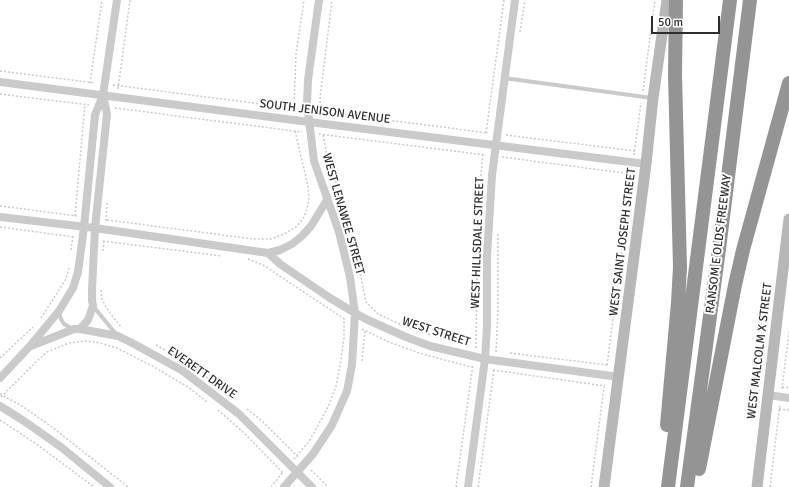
<!DOCTYPE html>
<html>
<head>
<meta charset="utf-8">
<style>
  body { margin:0 }
  #map { position:relative; width:789px; height:487px; overflow:hidden; background:#fff; font-family:Signika,sans-serif }
  canvas { display:block }
  .scale { position:absolute; left:651px; top:16px; width:69px; height:18px; box-sizing:border-box; border:2px solid #2d2d2d; border-top:0; padding-left:5px; font-size:12px; line-height:14px; white-space:nowrap; color:#2d2d2d; -webkit-text-stroke:3px #fff; paint-order:stroke }
</style>
</head>
<body>
<div id="map">
<canvas width="789" height="487"></canvas>
<div class="scale">50 m</div>
</div>
<script>
const g = document.querySelector('canvas').getContext('2d');
g.lineJoin = 'round';
function shape(rows) {
  const path = new Path2D();
  for (const r of rows) {
    path.moveTo(r[0], r[1]);
    for (let i = 2; i < r.length; i += 2) path.lineTo(r[i], r[i + 1]);
  }
  return path;
}
function trace(path, color, width, dash) {
  g.strokeStyle = color;
  g.lineWidth = width;
  g.lineCap = dash ? 'butt' : 'round';
  g.setLineDash(dash || []);
  g.stroke(path);
}
function drawText(font, color, halo, rows, align = 'center') {
  g.font = font + ' Signika,sans-serif';
  g.lineWidth = 4;
  g.setLineDash([]);
  g.textBaseline = 'middle';
  g.strokeStyle = halo;
  g.fillStyle = color;
  for (const [text, x, y, turn = 0] of rows) {
    g.save();
    g.translate(x, y);
    g.rotate((+turn || 0) * Math.PI / 180);
    g.textAlign = isNaN(turn) ? turn : align;
    if (halo) g.strokeText(text, 0, 0);
    g.fillText(text, 0, 0);
    g.restore();
  }
}
trace(shape([
  [520,32,525,0],
  [0,71,95,83],
  [90,83,102,0],
  [113,85,300,109],
  [118,89,130,0],
  [643,91,655,0],
  [0,94,89,105],
  [294,107,296,54,304,0],
  [115,108,302,132],
  [317,111,488,133],
  [321,115,320,98,332,0],
  [486,133,504,0],
  [319,134,486,155],
  [323,135,328,160,346,212,355,248,366,302,378,314,406,327,447,340],
  [506,135,635,151],
  [634,155,641,103],
  [502,157,632,174],
  [0,206,77,216],
  [75,216,85,104],
  [107,220,254,239,271,239,286,233,296,227,303,219,307,209,309,199,308,186,295,131],
  [106,221,107,203],
  [0,227,74,237],
  [103,241,222,256],
  [71,250,73,236],
  [103,251,104,240],
  [248,259,263,265,346,320],
  [101,290,102,299,106,307,113,317,122,328],
  [41,318,66,279,69,268],
  [362,329,389,342,422,354,475,368],
  [156,345,175,356],
  [476,348,478,205,483,154],
  [496,352,498,311,498,232],
  [510,353,607,365],
  [0,358,33,327],
  [362,361,365,331],
  [607,365,632,170],
  [493,370,605,386],
  [206,377,235,399],
  [782,387,789,388],
  [782,389,789,331],
  [0,394,22,406,52,427,128,487],
  [1,397,38,360,47,352,69,343,84,341,96,342,117,348,154,367,188,387,207,402],
  [247,409,261,420,298,457],
  [779,409,789,410],
  [218,410,243,432,284,474],
  [0,420,35,443,94,487],
  [294,459,310,440,328,407,336,386,341,360,344,338,344,319],
  [311,470,328,487],
  [271,487,283,472],
  [456,487,473,364],
  [478,487,494,370],
  [591,487,604,387],
  [770,487,780,404]
]), '#cacaca', 1.5, [2, 2]);
trace(shape([
  [504,78,652,98],
  [93,306,116,334],
  [59,312,61,319,64,324,73,329]
]), '#cacaca', 4);
trace(shape([
  [0,82,309,122,646,164],
  [0,217,95,228,268,253,280,264,330,298,355,313,368,320,406,337,430,346,485,359,619,377],
  [268,253,280,250,292,244,302,236,311,226,327,200],
  [80,329,88,320,93,306,92,300,92,290,95,228,107,114,103,95],
  [31,346,74,329,80,329,118,336,136,345,183,371,239,414,312,487],
  [0,378,30,346,59,311,73,288,78,272,84,227,95,115,103,95,117,0],
  [768,395,789,398],
  [0,406,24,421,61,447,110,487],
  [284,487,313,454,332,425,347,391,352,365,355,313,350,277,339,232,314,161,307,103,308,80,319,0],
  [468,487,485,359,487,327,487,256,492,175,515,0]
]), '#cacaca', 8);
trace(shape([
  [604,487,646,164,653,98,667,0],
  [757,487,789,219]
]), '#b7b7b7', 11);
trace(shape([
  [667,425,678,303,680,267,675,75,676,0],
  [699,469,735,285,743,250,789,83],
  [668,487,730,0],
  [687,487,719,249,750,0]
]), '#949494', 14);
drawText('12px', '#2d2d2d', '#fff', [
  ["SOUTH JENISON AVENUE",325,112,7],
  ["WEST LENAWEE STREET",343,214,74],
  ["WEST SAINT JOSEPH STREET",623,242,-83],
  ["WEST HILLSDALE STREET",478,243,-88],
  ["RANSOM E OLDS FREEWAY",719,244,-83],
  ["WEST STREET",436,332,18],
  ["WEST MALCOLM X STREET",760,351,-83],
  ["EVERETT DRIVE",202,373,35]
]);
</script>
</body>
</html>
